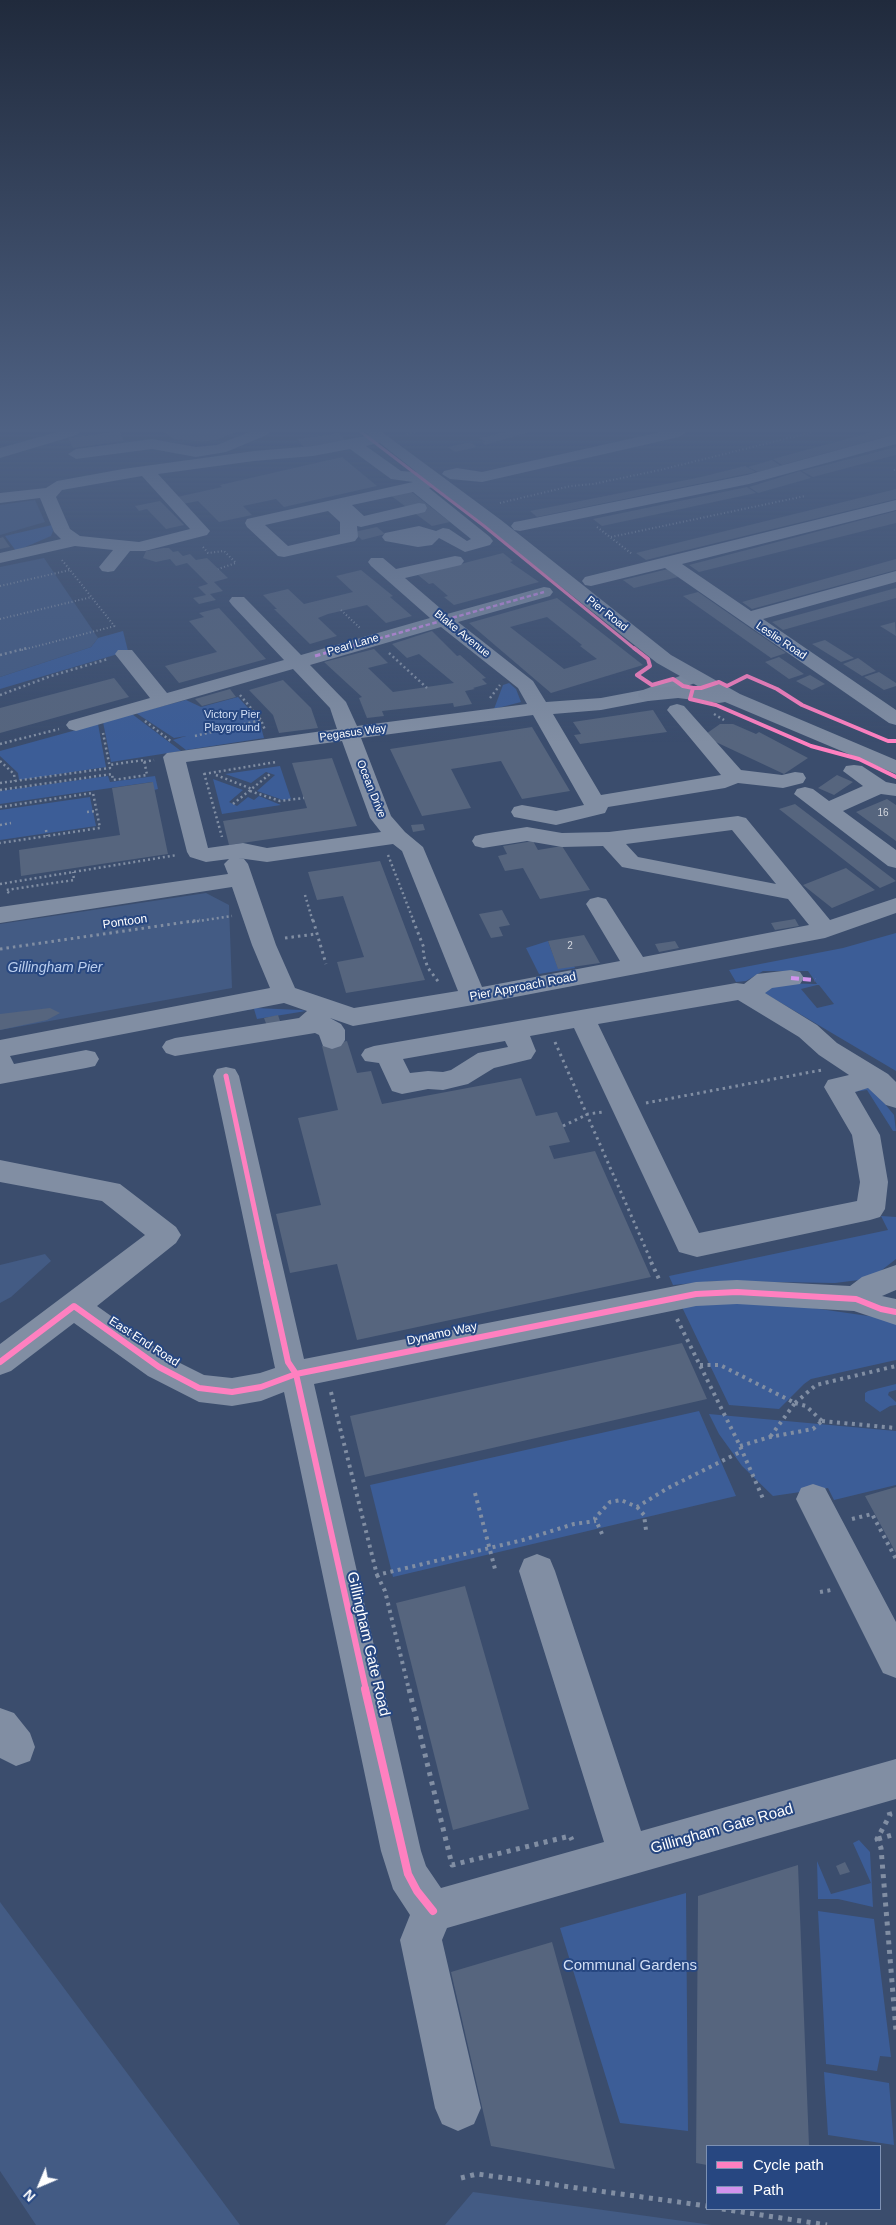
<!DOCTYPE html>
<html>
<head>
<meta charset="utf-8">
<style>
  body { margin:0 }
  #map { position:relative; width:896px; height:2225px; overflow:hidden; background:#3b4d6d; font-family:Helvetica,sans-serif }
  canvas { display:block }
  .legend { position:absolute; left:706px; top:2145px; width:175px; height:65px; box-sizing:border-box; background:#274781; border:1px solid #7d91b3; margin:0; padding:6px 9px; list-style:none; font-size:15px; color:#fff }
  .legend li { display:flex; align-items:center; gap:10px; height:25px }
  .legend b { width:25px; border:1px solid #7d91b3 }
  .north { position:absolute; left:15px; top:2160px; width:50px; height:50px; -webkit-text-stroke:4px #274781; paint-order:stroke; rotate:225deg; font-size:14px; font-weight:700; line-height:20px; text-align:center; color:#fff }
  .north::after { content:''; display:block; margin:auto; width:18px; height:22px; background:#fff; clip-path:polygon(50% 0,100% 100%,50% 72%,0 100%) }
</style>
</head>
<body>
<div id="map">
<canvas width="896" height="2225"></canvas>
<ul class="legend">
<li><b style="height:6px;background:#ff80c0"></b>Cycle path</li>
<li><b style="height:6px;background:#d193ec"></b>Path</li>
</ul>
<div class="north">N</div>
</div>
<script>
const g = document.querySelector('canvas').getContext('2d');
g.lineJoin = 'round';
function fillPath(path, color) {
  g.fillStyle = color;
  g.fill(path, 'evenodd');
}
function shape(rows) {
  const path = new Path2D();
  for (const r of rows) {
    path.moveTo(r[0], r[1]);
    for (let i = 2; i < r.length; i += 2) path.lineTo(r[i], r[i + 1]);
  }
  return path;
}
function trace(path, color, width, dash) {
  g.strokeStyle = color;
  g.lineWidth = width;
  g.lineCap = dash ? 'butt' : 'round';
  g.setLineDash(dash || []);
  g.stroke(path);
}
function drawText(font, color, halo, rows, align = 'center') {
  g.font = font + ' Helvetica,sans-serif';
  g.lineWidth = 4;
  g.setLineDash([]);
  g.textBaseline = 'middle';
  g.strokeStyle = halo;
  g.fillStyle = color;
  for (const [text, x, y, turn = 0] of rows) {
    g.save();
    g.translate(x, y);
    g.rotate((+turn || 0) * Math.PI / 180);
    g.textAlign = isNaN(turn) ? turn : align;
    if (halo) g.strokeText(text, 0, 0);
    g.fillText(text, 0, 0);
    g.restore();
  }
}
fillPath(shape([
  [52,525,53,531,51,536,16,551,5,536],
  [123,631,128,651,0,689,0,677,91,647,98,638],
  [509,683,516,689,521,702,494,709,503,685],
  [238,697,259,720,264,738,186,750,173,740,186,736,174,738,136,713,186,700,201,707],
  [132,714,181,751,111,762,103,722],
  [98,724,106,767,19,780,18,773,0,756,0,751],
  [280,766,291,799,283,800,257,791,275,775,266,772,251,783,225,774],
  [108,776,110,782,155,776,158,789,154,790,152,782,0,804,0,791],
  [213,779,243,790,229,802,237,806,248,797,254,800,259,796,281,805,222,814],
  [90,797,96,826,0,840,0,810],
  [896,933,896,1071,761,991,774,983,817,984,808,971,763,971,746,981,736,982,729,970,843,948],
  [817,985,819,985,834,1004,817,1008,801,989],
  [548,941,558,968,574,966,575,968,539,974,526,948],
  [255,1008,301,1010,306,1011,257,1019,254,1009,234,1012],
  [871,1087,894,1115,896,1131,893,1131,867,1090,852,1092],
  [881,1216,896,1217,896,1259,878,1273,859,1280,835,1283,716,1281,673,1285,669,1276,888,1230],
  [733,1302,799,1306,896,1320,896,1360,811,1379,804,1384,779,1409,729,1405,681,1305],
  [896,1384,896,1390,889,1392,888,1395,896,1402,896,1405,890,1406,880,1412,865,1401,865,1393,868,1391],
  [699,1411,736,1496,393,1577,370,1485],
  [709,1414,896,1431,896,1485,834,1500,828,1488,773,1496,742,1466,719,1434],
  [859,1840,870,1852,873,1907,838,1899,818,1899,817,1861,831,1894,871,1883,853,1843],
  [686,1893,688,2131,620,2123,560,1928],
  [818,1911,874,1919,891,2057,880,2056,877,2071,826,2064],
  [824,2072,889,2083,894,2145,828,2135]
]), '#3c5d97');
fillPath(shape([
  [35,500,45,522,0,535,0,505],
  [44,558,98,638,91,647,0,677,0,567],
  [206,893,229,905,232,988,0,1030,0,924],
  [45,1254,51,1261,11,1297,0,1303,0,1265],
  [0,1902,240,2225,36,2225,0,2171],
  [473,2192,712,2225,445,2225]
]), '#435b84');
fillPath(shape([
  [113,432,120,432,124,441,73,448,68,438],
  [163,432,237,432,216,440,202,442,174,439],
  [505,432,530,432,485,445,482,442,485,442,479,438],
  [872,432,896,432,896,434,782,465,773,459],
  [339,433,346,441,304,447,297,439],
  [470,442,477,447,455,452,448,447],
  [896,447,896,455,813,477,802,471],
  [342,457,377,486,284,507,276,499,243,506,252,515,219,522,198,501,183,504,177,497,222,487,220,485],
  [772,460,781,466,758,472,748,467],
  [745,466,756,472,537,517,530,511,701,477],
  [800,471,811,478,758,493,749,487],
  [747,487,756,493,602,526,593,519],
  [896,489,896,499,646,560,636,553],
  [409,490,450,522,432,526,390,495],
  [160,501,184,525,166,529,147,509,139,511,135,506],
  [896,511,896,523,699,572,689,565],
  [377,527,385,534,362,540,354,532],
  [3,537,10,547,0,549,0,538],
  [163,548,169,548,173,552,178,551,183,556,190,554,196,560,207,558,228,578,214,582,223,591,210,594,216,600,199,604,193,598,206,595,198,587,208,584,187,563,176,566,170,559,156,562,143,558,146,551],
  [503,553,513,561,510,562,539,582,454,605,444,597,448,596,433,583,429,584,418,575],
  [896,559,896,570,752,609,742,602],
  [668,569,678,577,634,588,623,580],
  [361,570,393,596,390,597,412,616,386,623,367,605,328,614,318,618,337,636,310,644,274,609,277,609,263,595,288,589,304,604,353,592,336,576],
  [896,588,896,598,783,630,772,622],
  [698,592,786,653,771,658,683,596],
  [557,598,643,665,551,693,469,623],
  [547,617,582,645,580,646,597,659,564,669,510,627],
  [219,608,266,659,179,683,165,666,217,652,189,621,204,617,199,613],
  [895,622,896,636,880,626],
  [432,631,457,656,460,655,486,678,482,679,487,684,473,688,475,689,465,691,472,704,454,707,453,703,382,711,384,716,367,718,359,698,362,697,324,662,374,649,388,663,368,668,393,692,454,683,419,654,407,658,392,644],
  [825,640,854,658,841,662,812,644],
  [779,657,804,674,789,679,765,662],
  [858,658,876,671,862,676,843,664],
  [879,672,896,683,896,686,884,690,864,677],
  [810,675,825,684,812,690,796,681],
  [114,678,129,697,0,733,0,708],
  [283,680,311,708,318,728,279,733,273,715,249,690],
  [230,689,236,697,202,706,195,699],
  [653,710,667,732,580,744,574,735,581,734,573,722],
  [720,724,733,724,756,734,759,732,808,758,784,774,703,736],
  [532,727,570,791,522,799,501,761,451,769,471,808,422,816,390,749],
  [332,758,357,826,229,845,223,821,307,808,292,763],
  [837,775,853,782,834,795,818,788],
  [153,782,168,854,21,876,19,850,120,835,112,788],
  [887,799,896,805,896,841,856,812],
  [795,804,896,881,880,888,779,809],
  [423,824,425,830,413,832,411,825],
  [533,841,538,850,562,846,590,890,540,899,523,868,505,871,498,856,507,854,503,846],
  [380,861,425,980,346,993,337,962,364,957,343,896,317,900,308,872],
  [846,868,875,890,832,908,803,885],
  [502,910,510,925,499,927,503,936,491,938,479,914],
  [795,919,799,926,775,930,771,923],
  [584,935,600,963,558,969,548,941],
  [675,941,679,948,659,952,655,944],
  [50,1008,60,1013,47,1020,0,1030,0,1014],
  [278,1015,281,1024,267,1026,264,1018],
  [347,1041,357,1073,371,1071,382,1104,521,1078,536,1116,557,1112,570,1142,549,1146,554,1159,595,1151,651,1277,357,1340,337,1264,290,1273,276,1214,321,1205,298,1118,338,1110,322,1046],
  [682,1343,707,1399,365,1477,350,1416],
  [896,1487,896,1553,865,1496],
  [465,1586,529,1809,453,1830,396,1603],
  [845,1862,850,1872,840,1875,836,1866],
  [798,1865,809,2146,707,2146,707,2165,696,2163,698,1896],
  [552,1942,615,2169,491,2146,451,1972]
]), '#56657e');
trace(shape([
  [407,434,417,432],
  [894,470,896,469],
  [500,503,571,486,593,484,660,470,813,432],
  [597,527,632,554],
  [611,537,805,496],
  [203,547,208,553,224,551,236,563,218,569],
  [62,560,116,628],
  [0,586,70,570],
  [341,610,360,628],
  [0,619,92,597],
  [22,650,115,626]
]), '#818ea3', 2, [1, 2.5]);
trace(shape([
  [389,653,427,688],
  [0,655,27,648],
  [0,695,51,676,108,659],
  [240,695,261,720],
  [490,698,500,685],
  [714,714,724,720],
  [145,721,172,742],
  [195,736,261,720,265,730],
  [0,744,59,729],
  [0,761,14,774,15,781],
  [144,762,154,760],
  [204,773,222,837],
  [204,774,276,762],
  [216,775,252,789],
  [0,783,110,768,103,733],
  [0,790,112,774,113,780,147,775,144,760,109,765],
  [250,791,280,801,304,798],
  [233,804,270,774],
  [0,807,93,793,100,828,0,843],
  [87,812,96,811],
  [0,825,11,823],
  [46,830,47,836],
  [388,855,414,922],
  [0,884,177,855],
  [9,893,6,890,74,880,73,872],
  [305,895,313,922],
  [192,922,232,916]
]), '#818ea3', 2.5, [2, 3]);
trace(shape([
  [313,920,326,964],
  [413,920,424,948,423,954,428,968,440,984],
  [285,938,316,934],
  [0,949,200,920],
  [555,1042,652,1263],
  [646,1103,822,1070],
  [563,1126,588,1114,603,1112]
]), '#818ea3', 3, [2.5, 4]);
trace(shape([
  [651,1262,659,1279],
  [677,1319,740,1446,764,1501],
  [700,1365,720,1365,795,1403,770,1437],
  [331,1392,377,1575,523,1540,574,1524,596,1521],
  [795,1403,816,1385,896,1366],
  [795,1403,806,1406,822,1421],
  [822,1421,896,1428],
  [740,1446,770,1437,813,1429,822,1421],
  [475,1493,495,1569],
  [637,1507,644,1515,646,1530],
  [852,1519,872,1514,896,1559],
  [602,1534,595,1518,610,1502,621,1500,637,1507,668,1488,742,1451],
  [377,1575,385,1591,409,1690],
  [820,1592,831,1590]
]), '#818ea3', 4, [3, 4.5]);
trace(shape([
  [409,1689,452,1865,570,1836,572,1840],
  [889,1812,890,1815,877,1839,881,1848,896,2031],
  [878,1839,896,1834],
  [461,2178,477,2174,707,2206],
  [722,2209,827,2225]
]), '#818ea3', 5, [4, 5.5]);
fillPath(shape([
  [57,432,80,432,77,435,0,458,0,448,57,432],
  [249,432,270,432,267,435,226,452,196,457,152,449,76,459,68,454,76,449,152,439,196,447,217,445,249,432],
  [660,432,687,432,679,437,482,482,450,479,442,474,444,471,457,468,482,472,660,432],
  [381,433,386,435,389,438,386,441,366,446,401,471,414,472,427,469,433,471,435,474,433,477,444,478,446,481,444,484,429,488,490,537,493,541,490,545,465,552,439,538,432,545,418,547,385,541,382,537,385,533,419,526,436,531,443,528,449,529,467,541,471,539,413,492,352,505,364,516,419,503,425,504,427,508,425,512,361,527,357,526,358,537,355,541,284,557,278,556,247,527,245,523,247,519,413,482,391,479,350,449,313,456,254,461,158,474,210,531,207,535,145,551,130,551,114,571,108,572,102,571,99,567,113,550,75,546,0,563,0,553,61,539,54,532,40,498,0,503,0,493,46,488,57,481,123,469,254,451,313,446,381,433],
  [142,476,190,529,139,542,80,536,70,529,56,497,62,490,142,476],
  [328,511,340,522,340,534,288,546,265,525,328,511],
  [896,434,896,444,749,484,520,531,514,530,511,526,514,522,520,521,747,475,896,434],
  [896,500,896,510,682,564,751,611,896,571,896,582,763,619,896,710,896,725,889,723,665,568,591,586,585,585,582,581,585,577,896,500],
  [455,556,461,557,464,561,461,565,405,578,447,614,544,587,550,588,553,592,550,596,458,622,533,681,546,702,601,698,643,690,693,671,700,673,703,677,700,681,648,701,601,710,553,714,601,795,721,775,667,710,670,706,677,704,684,706,741,770,782,775,795,772,803,773,806,778,803,783,783,788,738,783,725,788,608,807,605,813,556,825,514,817,511,812,514,807,522,805,556,811,584,805,533,715,361,738,391,816,405,832,423,847,482,987,620,961,586,904,590,899,598,897,606,899,643,957,809,925,788,899,622,867,603,846,562,847,527,841,483,848,475,846,472,841,475,836,483,834,527,827,562,833,609,832,738,816,746,818,830,920,896,898,896,913,825,938,473,1005,353,1026,330,1018,341,1024,345,1030,345,1040,341,1046,332,1049,323,1046,319,1035,315,1033,175,1056,166,1053,162,1047,166,1041,175,1038,299,1018,307,1011,284,1003,10,1056,14,1064,86,1050,95,1052,99,1059,95,1066,86,1068,0,1084,0,1040,270,988,252,945,232,887,0,923,0,907,228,874,224,864,229,859,206,862,190,857,187,852,163,757,167,753,337,729,330,708,293,669,76,731,69,729,66,725,69,721,150,698,115,654,118,650,132,650,167,693,284,660,232,605,229,601,232,597,244,597,301,655,430,618,371,566,368,562,371,558,383,558,396,569,455,556],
  [441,627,518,688,527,704,357,726,346,702,310,665,441,627],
  [342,741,370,818,381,832,267,848,243,843,208,848,186,762,342,741],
  [732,830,776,884,638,857,626,844,732,830],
  [393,844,402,851,458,991,354,1008,295,988,276,945,248,864,244,859,238,858,267,862,393,844],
  [854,765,862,766,886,782,896,784,896,796,881,794,843,811,896,850,896,868,888,866,794,794,797,789,805,787,813,789,829,801,863,786,843,771,846,766,854,765],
  [791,970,800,972,804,978,800,984,772,988,765,993,817,1025,837,1043,888,1074,896,1082,896,1108,886,1105,868,1088,855,1092,880,1135,888,1182,885,1209,880,1217,870,1220,697,1257,679,1252,574,1028,530,1036,536,1051,531,1059,494,1068,468,1084,443,1090,428,1089,402,1094,392,1091,379,1063,365,1061,361,1055,365,1049,374,1046,736,983,744,984,757,974,791,970],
  [738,1000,799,1037,819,1055,849,1075,828,1080,824,1087,852,1135,860,1182,857,1201,699,1233,598,1024,738,1000],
  [505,1041,508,1047,478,1053,451,1070,443,1072,428,1071,410,1073,403,1059,505,1041],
  [226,1067,235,1069,239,1076,304,1359,696,1282,737,1280,850,1286,862,1277,896,1265,896,1290,882,1296,896,1299,896,1325,854,1311,737,1304,696,1306,314,1384,421,1851,426,1866,441,1888,604,1842,519,1571,524,1559,537,1554,550,1559,555,1571,641,1831,896,1759,896,1799,447,1928,442,1940,481,2108,474,2124,458,2131,442,2124,435,2108,400,1940,410,1915,393,1889,381,1851,284,1392,261,1401,232,1406,199,1402,148,1376,74,1323,11,1371,0,1375,0,1344,145,1235,102,1201,0,1182,0,1160,120,1184,176,1227,181,1235,176,1243,97,1306,170,1358,204,1375,232,1378,260,1373,275,1368,213,1076,217,1069,226,1067],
  [813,1484,825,1488,896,1622,896,1678,883,1673,796,1499,801,1488,813,1484],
  [0,1708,14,1713,30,1733,35,1747,30,1761,16,1766,0,1758,0,1708]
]), '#818ea3');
fillPath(shape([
  [366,432,382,432,501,520,671,655,740,694,896,760,896,774,725,702,719,703,678,698,648,701,641,699,638,695,641,691,648,689,678,686,703,689,657,663,366,432]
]), '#7f8ca1');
trace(shape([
  [338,650,544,592]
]), '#d193ec', 2.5, [4.5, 2.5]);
trace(shape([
  [315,656,343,648]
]), '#d193ec', 3, [5.5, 3]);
trace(shape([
  [791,978,815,980]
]), '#d193ec', 4, [8, 4]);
trace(shape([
  [361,432,484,526,636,650]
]), '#ff80c0', 3);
trace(shape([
  [634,648,648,659,650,666,637,675],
  [637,675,652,685,673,679,683,686,693,688,690,699,716,705,811,746,859,759,896,777],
  [693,688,701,688,719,682,727,686,747,676,777,689,802,705,888,741,896,741]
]), '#ff80c0', 4);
trace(shape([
  [226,1076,266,1263]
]), '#ff80c0', 5);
trace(shape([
  [266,1262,288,1362,296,1374,696,1294,737,1292,856,1299,881,1309,896,1312],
  [0,1362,74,1306,159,1367,199,1388,232,1392,261,1387,296,1374,366,1690]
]), '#ff80c0', 6);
trace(shape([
  [365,1689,408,1874,417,1891,433,1911]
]), '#ff80c0', 8);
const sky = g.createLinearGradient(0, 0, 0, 743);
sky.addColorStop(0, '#202a3c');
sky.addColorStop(0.58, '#4f6284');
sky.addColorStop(1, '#4f628400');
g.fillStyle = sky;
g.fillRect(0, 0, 896, 743);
drawText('10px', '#d5d8df', null, [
  ["16",883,813],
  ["2",570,946]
]);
drawText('11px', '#fff', '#274781', [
  ["Pier Road",607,614,38],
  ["Blake Avenue",462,634,39],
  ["Leslie Road",781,641,34],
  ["Pearl Lane",353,645,-16],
  ["Pegasus Way",353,733,-8],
  ["Ocean Drive",371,789,68]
]);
drawText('11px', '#d2dff5', '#274781', [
  ["Victory Pier",232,715],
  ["Playground",232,728]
]);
drawText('12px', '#fff', '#274781', [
  ["Pontoon",125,922,-8],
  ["Pier Approach Road",523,987,-11],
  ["Dynamo Way",442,1334,-12],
  ["East End Road",144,1342,33]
]);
drawText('italic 14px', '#baceee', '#274781', [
  ["Gillingham Pier",55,968]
]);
drawText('15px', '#fff', '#274781', [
  ["Gillingham Gate Road",368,1644,77],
  ["Gillingham Gate Road",722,1829,-16]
]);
drawText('15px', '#d2dff5', '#274781', [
  ["Communal Gardens",630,1966]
]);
</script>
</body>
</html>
